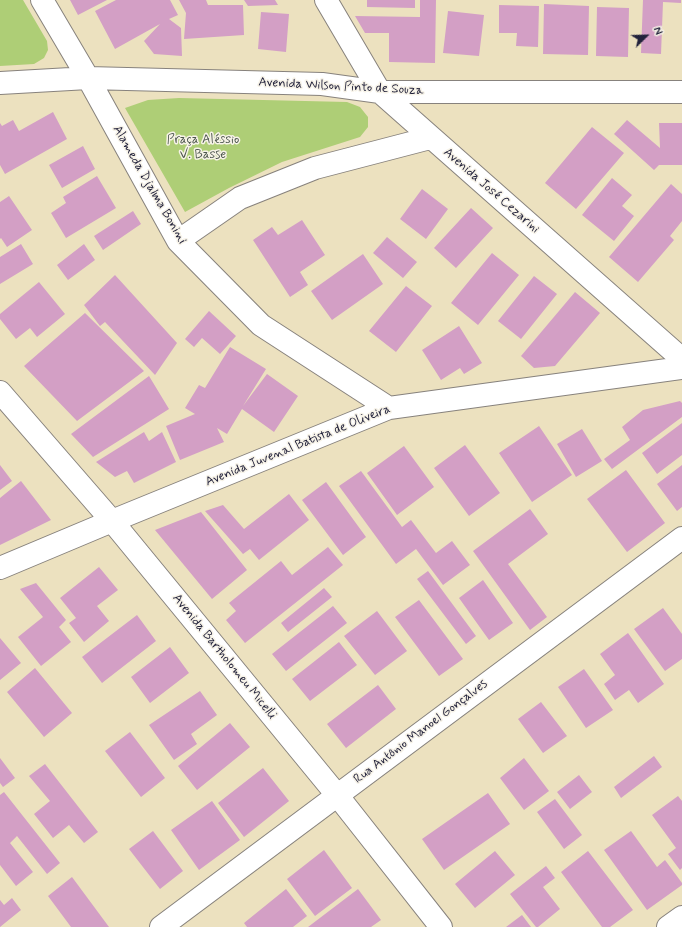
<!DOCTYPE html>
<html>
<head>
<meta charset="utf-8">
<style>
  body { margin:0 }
  #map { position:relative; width:682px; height:927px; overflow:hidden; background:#ece1bf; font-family:Mynerve,sans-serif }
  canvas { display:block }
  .north { position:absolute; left:626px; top:16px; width:40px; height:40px; -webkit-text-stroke:3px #f7f3e8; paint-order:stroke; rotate:67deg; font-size:11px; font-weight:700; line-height:16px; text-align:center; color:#22223b }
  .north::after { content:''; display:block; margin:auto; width:14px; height:18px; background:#22223b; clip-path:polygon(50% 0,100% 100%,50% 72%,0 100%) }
</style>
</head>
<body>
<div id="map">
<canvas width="682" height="927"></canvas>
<div class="north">N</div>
</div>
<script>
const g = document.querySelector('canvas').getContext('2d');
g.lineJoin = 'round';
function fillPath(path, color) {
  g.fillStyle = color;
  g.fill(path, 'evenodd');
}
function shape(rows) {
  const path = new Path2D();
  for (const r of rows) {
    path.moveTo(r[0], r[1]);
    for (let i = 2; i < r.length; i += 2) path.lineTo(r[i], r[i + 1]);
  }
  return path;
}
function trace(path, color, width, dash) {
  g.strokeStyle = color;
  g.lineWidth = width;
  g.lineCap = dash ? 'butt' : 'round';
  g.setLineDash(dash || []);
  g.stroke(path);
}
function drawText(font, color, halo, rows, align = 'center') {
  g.font = font + ' Mynerve,sans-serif';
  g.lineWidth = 3;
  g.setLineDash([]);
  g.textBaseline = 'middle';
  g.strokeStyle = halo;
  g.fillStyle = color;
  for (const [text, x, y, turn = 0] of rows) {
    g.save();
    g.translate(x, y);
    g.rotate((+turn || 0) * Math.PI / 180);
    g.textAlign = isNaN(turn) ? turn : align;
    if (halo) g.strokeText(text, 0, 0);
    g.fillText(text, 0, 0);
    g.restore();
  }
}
fillPath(shape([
  [0,0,23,0,47,41,48,50,44,58,34,64,0,66],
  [179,98,347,102,360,107,368,117,368,127,360,137,282,162,229,188,185,212,125,108,148,100]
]), '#aece76');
fillPath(shape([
  [70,0,107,0,78,15],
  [116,0,170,0,178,15,169,19,181,28,182,56,154,54,144,41,160,24,115,49,95,11],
  [179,0,206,0,208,5,243,5,244,35,184,39,186,13],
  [244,0,275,0,278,5,248,6],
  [367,0,415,0,415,8,367,7],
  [420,0,436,0,435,63,389,62,389,33,365,33,355,16,420,17],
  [643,0,681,0,681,3,663,2,661,54,641,53],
  [544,4,589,6,588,55,543,54],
  [499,5,539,6,538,47,516,46,517,33,499,33],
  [597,7,629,8,628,57,596,56],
  [448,11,484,15,479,56,443,53],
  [261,12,289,14,286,52,258,49],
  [53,112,67,139,5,174,0,165,0,123,2,126,13,120,19,131],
  [627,120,660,148,659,123,682,123,682,165,659,165,654,170,614,134],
  [592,127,624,153,576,209,545,183],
  [83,146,95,169,62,188,49,165],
  [97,176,116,208,66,238,51,213,66,203,63,197],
  [612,178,632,195,622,206,634,216,614,241,582,215],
  [671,184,682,194,682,221,670,236,674,240,638,282,609,257],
  [422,189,448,209,426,239,400,219],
  [9,196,32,230,7,247,1,238,0,239,0,202],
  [471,208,493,228,456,268,434,248],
  [133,211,141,224,103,250,94,236],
  [302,220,325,255,300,272,308,285,290,297,253,240,272,227,278,235],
  [387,237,417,262,403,278,373,253],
  [21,244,33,264,0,284,0,257],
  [84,244,95,260,68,280,57,265],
  [492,253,519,275,478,325,451,303],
  [363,254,383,284,332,320,311,291],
  [115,275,177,343,155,375,105,322,100,326,84,305],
  [534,276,557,294,521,339,498,321],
  [39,282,65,314,37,337,30,328,16,339,0,319,0,314],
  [406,286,432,306,396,352,369,331],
  [575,292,600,313,555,366,534,368,521,356],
  [209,311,236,336,220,354,202,338,194,347,185,339],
  [85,313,144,371,77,421,24,366],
  [459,326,482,363,464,374,460,368,441,380,422,350],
  [230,347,266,369,243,406,267,374,298,396,274,432,242,409,227,434,217,428,224,442,180,460,166,426,195,414,185,408,199,385,205,388],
  [149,376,169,409,93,457,71,434],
  [680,401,682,403,682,417,612,469,604,459,630,440,622,427,643,410],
  [682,423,682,455,657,474,642,453],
  [539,426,572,475,532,502,499,453],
  [582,429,602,461,576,477,557,444],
  [144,432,149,441,162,432,176,462,134,483,127,471,115,477,96,462],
  [465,445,500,493,469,516,434,468],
  [404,446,434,487,397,515,367,473],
  [0,465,12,481,0,490],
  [682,465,682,507,677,511,657,484],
  [626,470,665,523,627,552,587,499],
  [361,471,402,527,411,520,436,553,452,541,470,565,443,585,416,549,396,564,339,486],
  [21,481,51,520,0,545,0,498],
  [326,482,366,537,343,555,302,500],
  [289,494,309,520,259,560,250,549,243,554,205,511,223,505,244,529],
  [530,509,548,534,508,564,547,617,530,630,473,551],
  [201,512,247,570,212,599,155,530],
  [328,547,343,565,245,643,226,620,236,611,229,603,281,561,292,575],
  [99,567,118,590,97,606,109,621,84,642,69,623,76,618,60,598],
  [428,571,476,636,466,644,417,579],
  [483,580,513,623,489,640,459,598],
  [36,583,66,620,59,627,71,642,41,666,18,637,43,617,20,589],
  [324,588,332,597,288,632,281,623],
  [419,600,463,659,439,676,395,617],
  [333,606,347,623,286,671,272,654],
  [663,608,682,634,682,659,665,671,634,629],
  [377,611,407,651,375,675,344,636],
  [137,615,156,641,102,683,82,657],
  [628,633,664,684,638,703,629,690,615,700,604,684,615,675,600,654],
  [0,638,21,663,0,680],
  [339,642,357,665,310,701,292,679],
  [170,647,189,673,150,703,131,677],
  [35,668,72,713,44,737,7,692],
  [584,669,613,710,586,728,558,687],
  [378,685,396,709,346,748,327,724],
  [200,691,217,715,191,734,197,744,174,760,149,725],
  [541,702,567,736,543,753,518,719],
  [230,723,250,747,197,790,178,766],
  [130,732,165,778,141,797,105,751],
  [654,756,662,767,621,798,614,787],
  [0,758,15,778,3,787,0,783],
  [524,758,549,791,524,810,500,778],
  [45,764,98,832,84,843,69,825,53,838,34,814,50,801,29,776],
  [263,768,289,801,244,837,218,803],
  [579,775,592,792,570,809,557,792],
  [4,792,60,863,47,874,17,836,10,843,33,872,16,886,0,865,0,795],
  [488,793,510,824,444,870,422,839],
  [678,796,682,801,682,868,680,870,668,854,676,848,652,815],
  [555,799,582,835,564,849,537,812],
  [212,801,240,840,199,870,171,830],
  [153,831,183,871,160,889,129,849],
  [631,831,657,867,665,860,682,883,682,885,647,910,604,850],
  [324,850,352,888,315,916,287,879],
  [495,851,515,875,475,908,455,884],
  [588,851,633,910,610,927,602,927,561,872],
  [546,866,555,878,543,887,560,909,538,927,536,927,510,894],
  [72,877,109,927,71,927,48,896],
  [286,889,307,916,293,927,247,927,244,923],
  [358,889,381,920,371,927,308,927],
  [12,898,21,910,0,927,0,900,4,905],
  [522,915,531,927,506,927]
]), '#d39fc5');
const minor = shape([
  [42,0,88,78,178,241,261,325,389,408],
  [326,0,380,92,682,359],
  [0,83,88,78,322,84,380,92,682,92],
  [178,241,240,198,315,168,430,138],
  [0,392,112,521,337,795,441,927],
  [0,568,112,521,389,408,682,368],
  [161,927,682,538],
  [668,927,682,917]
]);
trace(minor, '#87827d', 24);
trace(minor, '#fff', 22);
drawText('13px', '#22223b', '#f7f3e8', [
  ["Avenida Wilson Pinto de Souza",341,87,3],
  ["Alameda Djalma Bonini",149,185,60],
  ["Avenida José Cezarini",491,191,41],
  ["Avenida Juvenal Batista de Oliveira",298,446,-22],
  ["Avenida Bartholomeu Micelli",224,657,51],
  ["Rua Antônio Manoel Gonçalves",421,732,-37]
]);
drawText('13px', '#4c564d', '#f7f3e8', [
  ["Praça Aléssio",203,140],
  ["V. Basse",203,155]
]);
</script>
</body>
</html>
